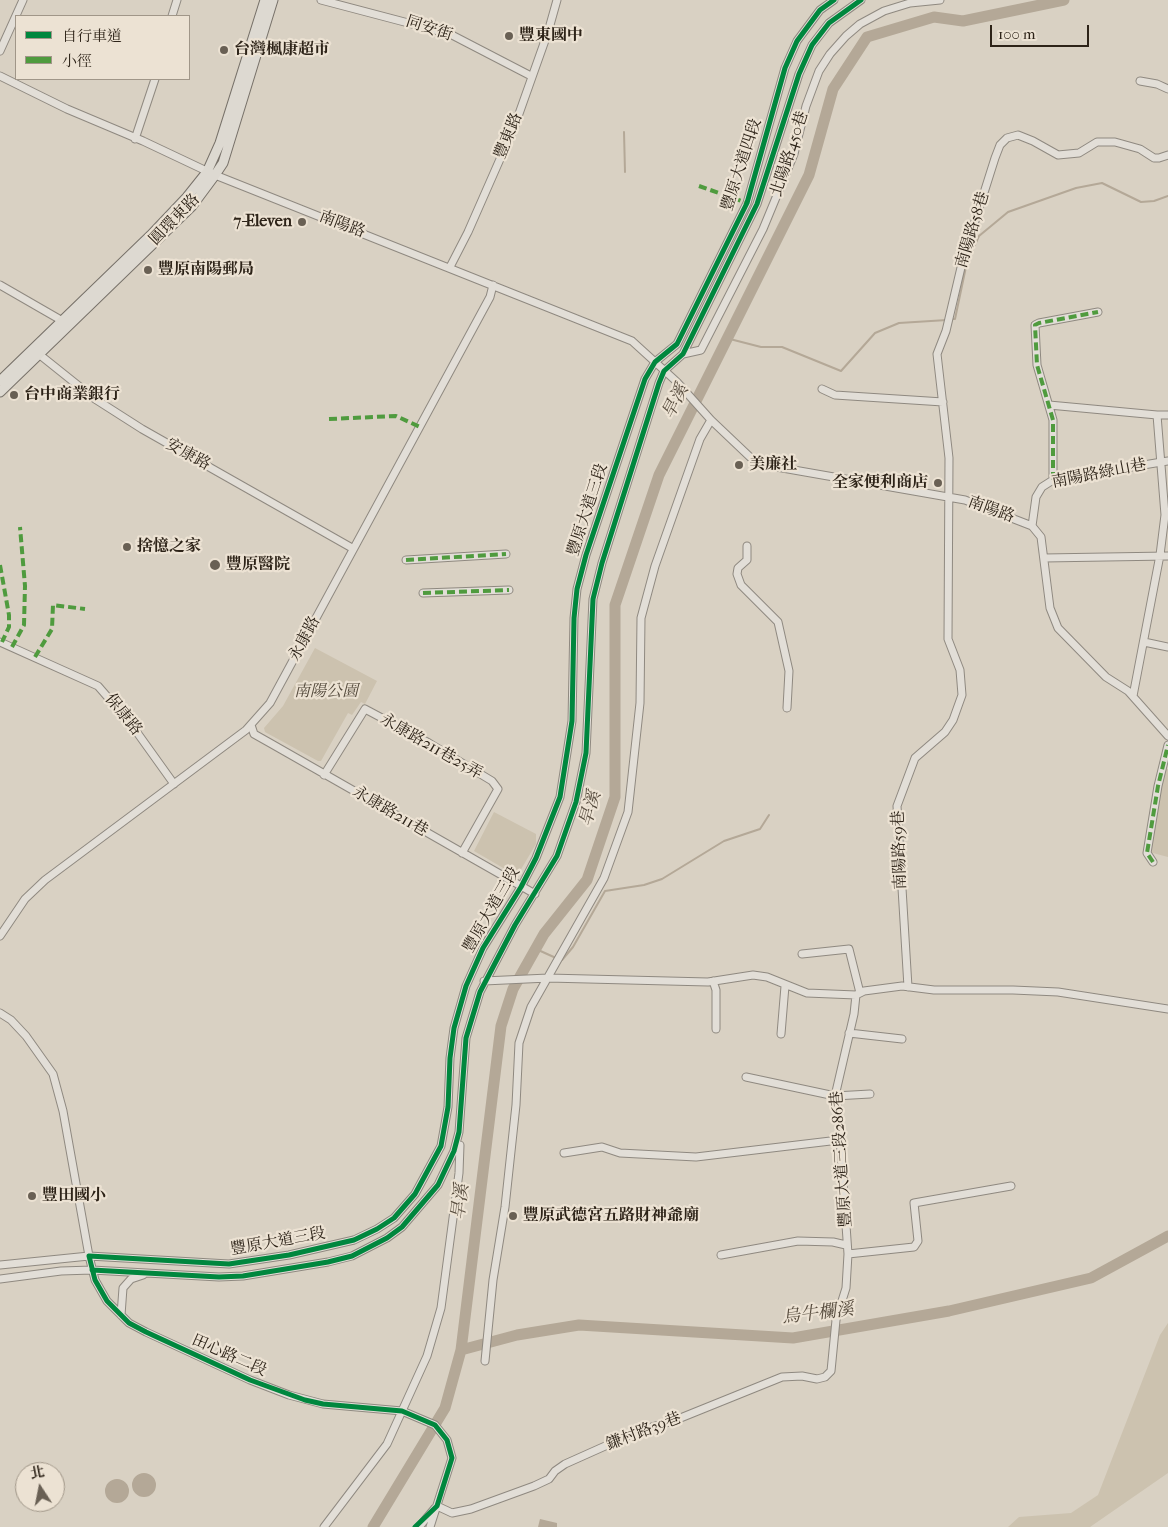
<!DOCTYPE html>
<html>
<head>
<meta charset="utf-8">
<style>
  body { margin:0 }
  #map { position:relative; width:1168px; height:1527px; overflow:hidden; background:#d9d1c3; font-family:"IM FELL French Canon","Noto Serif TC",serif }
  canvas { display:block }
  .legend { position:absolute; left:15px; top:15px; width:175px; height:65px; box-sizing:border-box; background:#ece2d3; border:1px solid #a09688; margin:0; padding:6px 9px; list-style:none; font-size:15px; color:#2d2318 }
  .legend li { display:flex; align-items:center; gap:10px; height:25px }
  .legend b { width:25px; border:1px solid #a09688 }
  .north { position:absolute; left:15px; top:1462px; width:50px; height:50px; box-sizing:border-box; background:#ece2d3; border:1px solid #a09688; border-radius:50%; rotate:349deg; font-size:14px; font-weight:700; line-height:20px; text-align:center; color:#2d2318 }
  .north::after { content:''; display:block; margin:auto; width:18px; height:22px; background:#696054; clip-path:polygon(50% 0,100% 100%,50% 72%,0 100%) }
  .scale { position:absolute; left:990px; top:25px; width:99px; height:22px; box-sizing:border-box; border:2px solid #2d2318; border-top:0; padding-left:6px; font-size:15px; line-height:18px; white-space:nowrap; color:#2d2318; -webkit-text-stroke:4px #ece2d3; paint-order:stroke }
</style>
</head>
<body>
<div id="map">
<canvas width="1168" height="1527"></canvas>
<ul class="legend">
<li><b style="height:6px;background:#00873e"></b>自行車道</li>
<li><b style="height:6px;background:#4f9b3e"></b>小徑</li>
</ul>
<div class="north">北</div>
<div class="scale">100 m</div>
</div>
<script>
const g = document.querySelector('canvas').getContext('2d');
g.lineJoin = 'round';
function fillPath(path, color) {
  g.fillStyle = color;
  g.fill(path, 'evenodd');
}
function shape(rows) {
  const path = new Path2D();
  for (const r of rows) {
    if (r.length === 3) {
      path.moveTo(r[0] + r[2], r[1]);
      path.arc(r[0], r[1], r[2], 0, 2 * Math.PI);
      continue;
    }
    path.moveTo(r[0], r[1]);
    for (let i = 2; i < r.length; i += 2) path.lineTo(r[i], r[i + 1]);
  }
  return path;
}
function trace(path, color, width, dash) {
  g.strokeStyle = color;
  g.lineWidth = width;
  g.lineCap = dash ? 'butt' : 'round';
  g.setLineDash(dash || []);
  g.stroke(path);
}
function drawText(font, color, halo, rows, align = 'center') {
  g.font = font + ' "IM FELL French Canon","Noto Serif TC",serif';
  g.lineWidth = 4.5;
  g.setLineDash([]);
  g.textBaseline = 'middle';
  g.strokeStyle = halo;
  g.fillStyle = color;
  for (const [text, x, y, turn = 0] of rows) {
    g.save();
    g.translate(x, y);
    g.rotate((+turn || 0) * Math.PI / 180);
    g.textAlign = isNaN(turn) ? turn : align;
    if (halo) g.strokeText(text, 0, 0);
    g.fillText(text, 0, 0);
    g.restore();
  }
}
fillPath(shape([
  [315,648,377,681,365,704,361,702,352,715,348,713,321,761,318,761,265,732,264,728,283,706],
  [1162,769,1168,769,1168,857,1149,852],
  [494,812,536,834,536,844,517,876,474,851],
  [1168,1323,1168,1473,1090,1527,1008,1527,1019,1517,1071,1513,1098,1495,1160,1335]
]), '#ccc2af');
fillPath(shape([
  [144,1485,12],
  [117,1491,12],
  [540,1519,557,1523,557,1527,538,1527]
]), '#b4a897');
trace(shape([
  [624,132,625,172],
  [952,319,955,319,967,262,979,236,1008,212,1076,188,1102,183,1141,202,1154,201,1168,196],
  [726,338,761,347,782,347,841,371,875,333,899,323,947,320],
  [536,949,556,958],
  [560,959,562,960,573,947,605,891,644,885,662,879,724,841,760,829,769,815]
]), '#b4a897', 2);
trace(shape([
  [461,1350,517,1335,579,1325,793,1338,949,1311,1091,1278,1168,1236],
  [373,1527,445,1408,461,1350,501,1026,513,989,544,934,587,880,615,797,615,605,659,475,809,175,833,89,867,37,934,17,963,21,1064,0]
]), '#b4a897', 11);
const minor = shape([
  [321,0,450,34,531,76],
  [172,16,177,0],
  [0,51,23,0],
  [0,76,67,109,143,141,215,175,632,341,677,382,711,420,751,458,771,466,965,500,1032,526,1041,537,1050,608,1058,628,1106,677,1128,691,1168,736],
  [1140,81,1157,84,1168,89],
  [135,139,155,79],
  [450,267,468,232,515,125,548,32,557,0],
  [0,285,66,323],
  [35,351,95,399,142,429,352,548],
  [683,354,701,350,763,229,794,154,806,106,819,71,830,54,846,36,860,24,884,11,910,3,940,0],
  [822,389,835,395,943,402],
  [1049,405,1157,415],
  [1053,480,1053,420,1037,365,1035,325,1039,323,1098,312],
  [1032,526,1036,497,1042,487,1053,480,1168,461],
  [747,546,747,560,738,568,737,574,741,585,778,622,789,671,787,708],
  [1044,558,1168,556],
  [406,560,506,554],
  [423,593,509,590],
  [0,642,98,686,131,724,174,784],
  [1144,642,1168,647],
  [1133,696,1160,555,1165,515,1157,415,1168,415],
  [251,725,254,734,270,743,535,894],
  [324,775,365,709,429,743,492,781,498,789,462,853],
  [1153,862,1147,853,1158,786,1168,745],
  [0,936,25,899,45,880,246,730,270,703,490,297,493,285],
  [802,954,849,949,860,993],
  [484,981,548,978,708,982,753,975,767,977,807,993,856,995],
  [713,981,716,990,716,1029],
  [908,987,897,806,915,758,945,732,953,720,962,695,960,670,948,639,949,458,937,354,946,331,963,259,995,158,1000,145,1007,138,1018,135,1033,141,1058,155,1079,153,1097,142,1115,142,1140,149,1154,158,1159,158,1168,155],
  [856,995,864,991,902,986,934,990,1013,990,1058,992,1168,1009],
  [0,1013,11,1020,26,1036,53,1074,63,1111,89,1256,95,1280,107,1301,129,1323,146,1332,250,1380,289,1395,323,1404,402,1411,435,1425,447,1440,452,1458,430,1527],
  [849,1033,902,1039],
  [781,1034,785,986],
  [746,1077,835,1096,870,1094],
  [564,1153,602,1147,620,1153,696,1157,839,1140],
  [848,1254,914,1247,918,1241,914,1203,1011,1186],
  [721,1255,798,1241,833,1242,846,1245],
  [0,1265,89,1256,229,1264,289,1255,354,1240,377,1229,394,1218,415,1194,441,1146,448,1107,450,1058,454,1028,466,986,483,948,521,887,536,858,560,797,572,721,574,618,577,589,586,555,645,379,655,362,677,344,747,203,785,68,797,41,820,10,834,0],
  [0,1279,61,1271,92,1270,219,1277,243,1276,328,1262,352,1256,387,1238,402,1227,438,1185,454,1151,459,1132,466,1038,480,992,515,925,557,856,576,802,586,753,593,599,602,563,659,383,664,371,683,354,757,204,799,74,812,45,829,23,861,0],
  [121,1315,123,1288,131,1279,143,1275],
  [485,1361,493,1280,505,1207,516,1105,519,1043,531,1007,604,878,628,812,640,703,641,618,655,566,700,439,711,420],
  [437,1506,452,1513,471,1509,534,1486,549,1479,555,1471,565,1464,641,1430,673,1421,782,1377,802,1376,817,1379,825,1377,831,1371,836,1320,846,1288,848,1254,838,1109,835,1096,854,1014,856,995],
  [324,1527,387,1444,427,1356,441,1308,459,1173,460,1145],
  [419,1527,435,1508]
]);
const major = shape([
  [0,381,151,235,187,197,207,172,220,143,265,0],
  [0,392,192,206,215,175,223,163,273,0]
]);
trace(minor, '#8f8980', 9);
trace(major, '#777169', 11);
trace(minor, '#e2ded7', 7);
trace(major, '#ddd9d1', 9);
trace(shape([
  [699,186,747,203],
  [329,419,396,416,420,427],
  [1053,480,1053,420,1037,365,1035,325,1039,323,1098,312],
  [406,560,506,554],
  [0,565,9,615,9,627,2,642],
  [423,593,509,590],
  [12,647,24,625,25,586,20,527],
  [35,657,52,629,53,605,85,609],
  [1153,862,1147,853,1158,786,1168,745]
]), '#4f9b3e', 4, [8, 4]);
trace(shape([
  [92,1270,219,1277,243,1276,328,1262,352,1256,387,1238,402,1227,438,1185,454,1151,459,1132,466,1038,480,992,515,925,557,856,576,802,586,753,593,599,602,563,659,383,664,371,683,354,757,204,799,74,812,45,829,23,861,0],
  [415,1527,437,1506,452,1458,447,1440,435,1425,402,1411,323,1404,305,1400,250,1380,146,1332,129,1323,107,1301,95,1280,89,1256,229,1264,289,1255,354,1240,377,1229,394,1218,415,1194,441,1146,448,1107,450,1058,454,1028,466,986,483,948,521,887,536,858,560,797,572,721,574,618,577,589,586,555,645,379,655,362,677,344,747,203,785,68,797,41,820,10,834,0]
]), '#00873e', 5);
for (const [x, y, r, color] of [
  [509,36,5,"#696054"],
  [224,50,5,"#696054"],
  [302,222,5,"#696054"],
  [148,270,5,"#696054"],
  [14,395,5,"#696054"],
  [739,465,5,"#696054"],
  [938,483,5,"#696054"],
  [127,547,5,"#696054"],
  [215,565,6,"#696054"],
  [32,1196,5,"#696054"],
  [513,1216,5,"#696054"]
]) {
  const dot = new Path2D();
  dot.arc(x, y, r, 0, 2 * Math.PI);
  g.fillStyle = color;
  g.fill(dot);
  trace(dot, '#ece2d3', 2);
}
drawText('16px', '#2d2318', '#ece2d3', [
  ["同安街",429,29,18],
  ["豐東路",509,136,-68],
  ["北陽路450巷",790,154,-72],
  ["豐原大道四段",742,165,-72],
  ["圓環東路",175,220,-46],
  ["南陽路",342,225,21],
  ["南陽路58巷",973,230,-73],
  ["安康路",188,455,29],
  ["南陽路綠山巷",1099,474,-11],
  ["豐原大道三段",588,510,-72],
  ["南陽路",991,510,20],
  ["永康路",305,639,-62],
  ["保康路",123,715,51],
  ["永康路211巷25弄",431,747,30],
  ["永康路211巷",390,812,30],
  ["南陽路59巷",900,850,-92],
  ["豐原大道三段",492,910,-60],
  ["豐原大道三段286巷",842,1159,-94],
  ["豐原大道三段",278,1242,-10],
  ["田心路二段",229,1356,24],
  ["鎌村路39巷",644,1432,-21]
]);
drawText('bold 16px', '#2d2318', '#ece2d3', [
  ["豐東國中",519,36],
  ["台灣楓康超市",234,50],
  ["7-Eleven",292,222,"right"],
  ["豐原南陽郵局",158,270],
  ["台中商業銀行",24,395],
  ["美廉社",749,465],
  ["全家便利商店",928,483,"right"],
  ["捨憶之家",137,547],
  ["豐原醫院",226,565],
  ["豐田國小",42,1196],
  ["豐原武德宮五路財神爺廟",523,1216]
], 'left');
drawText('italic 16px', '#52483a', '#ece2d3', [
  ["南陽公園",326,692]
]);
drawText('italic 18px', '#574c3e', '#ece2d3', [
  ["旱溪",676,402,-63],
  ["旱溪",591,809,-74],
  ["旱溪",461,1202,-83],
  ["烏牛欄溪",818,1314,-7]
]);
</script>
</body>
</html>
